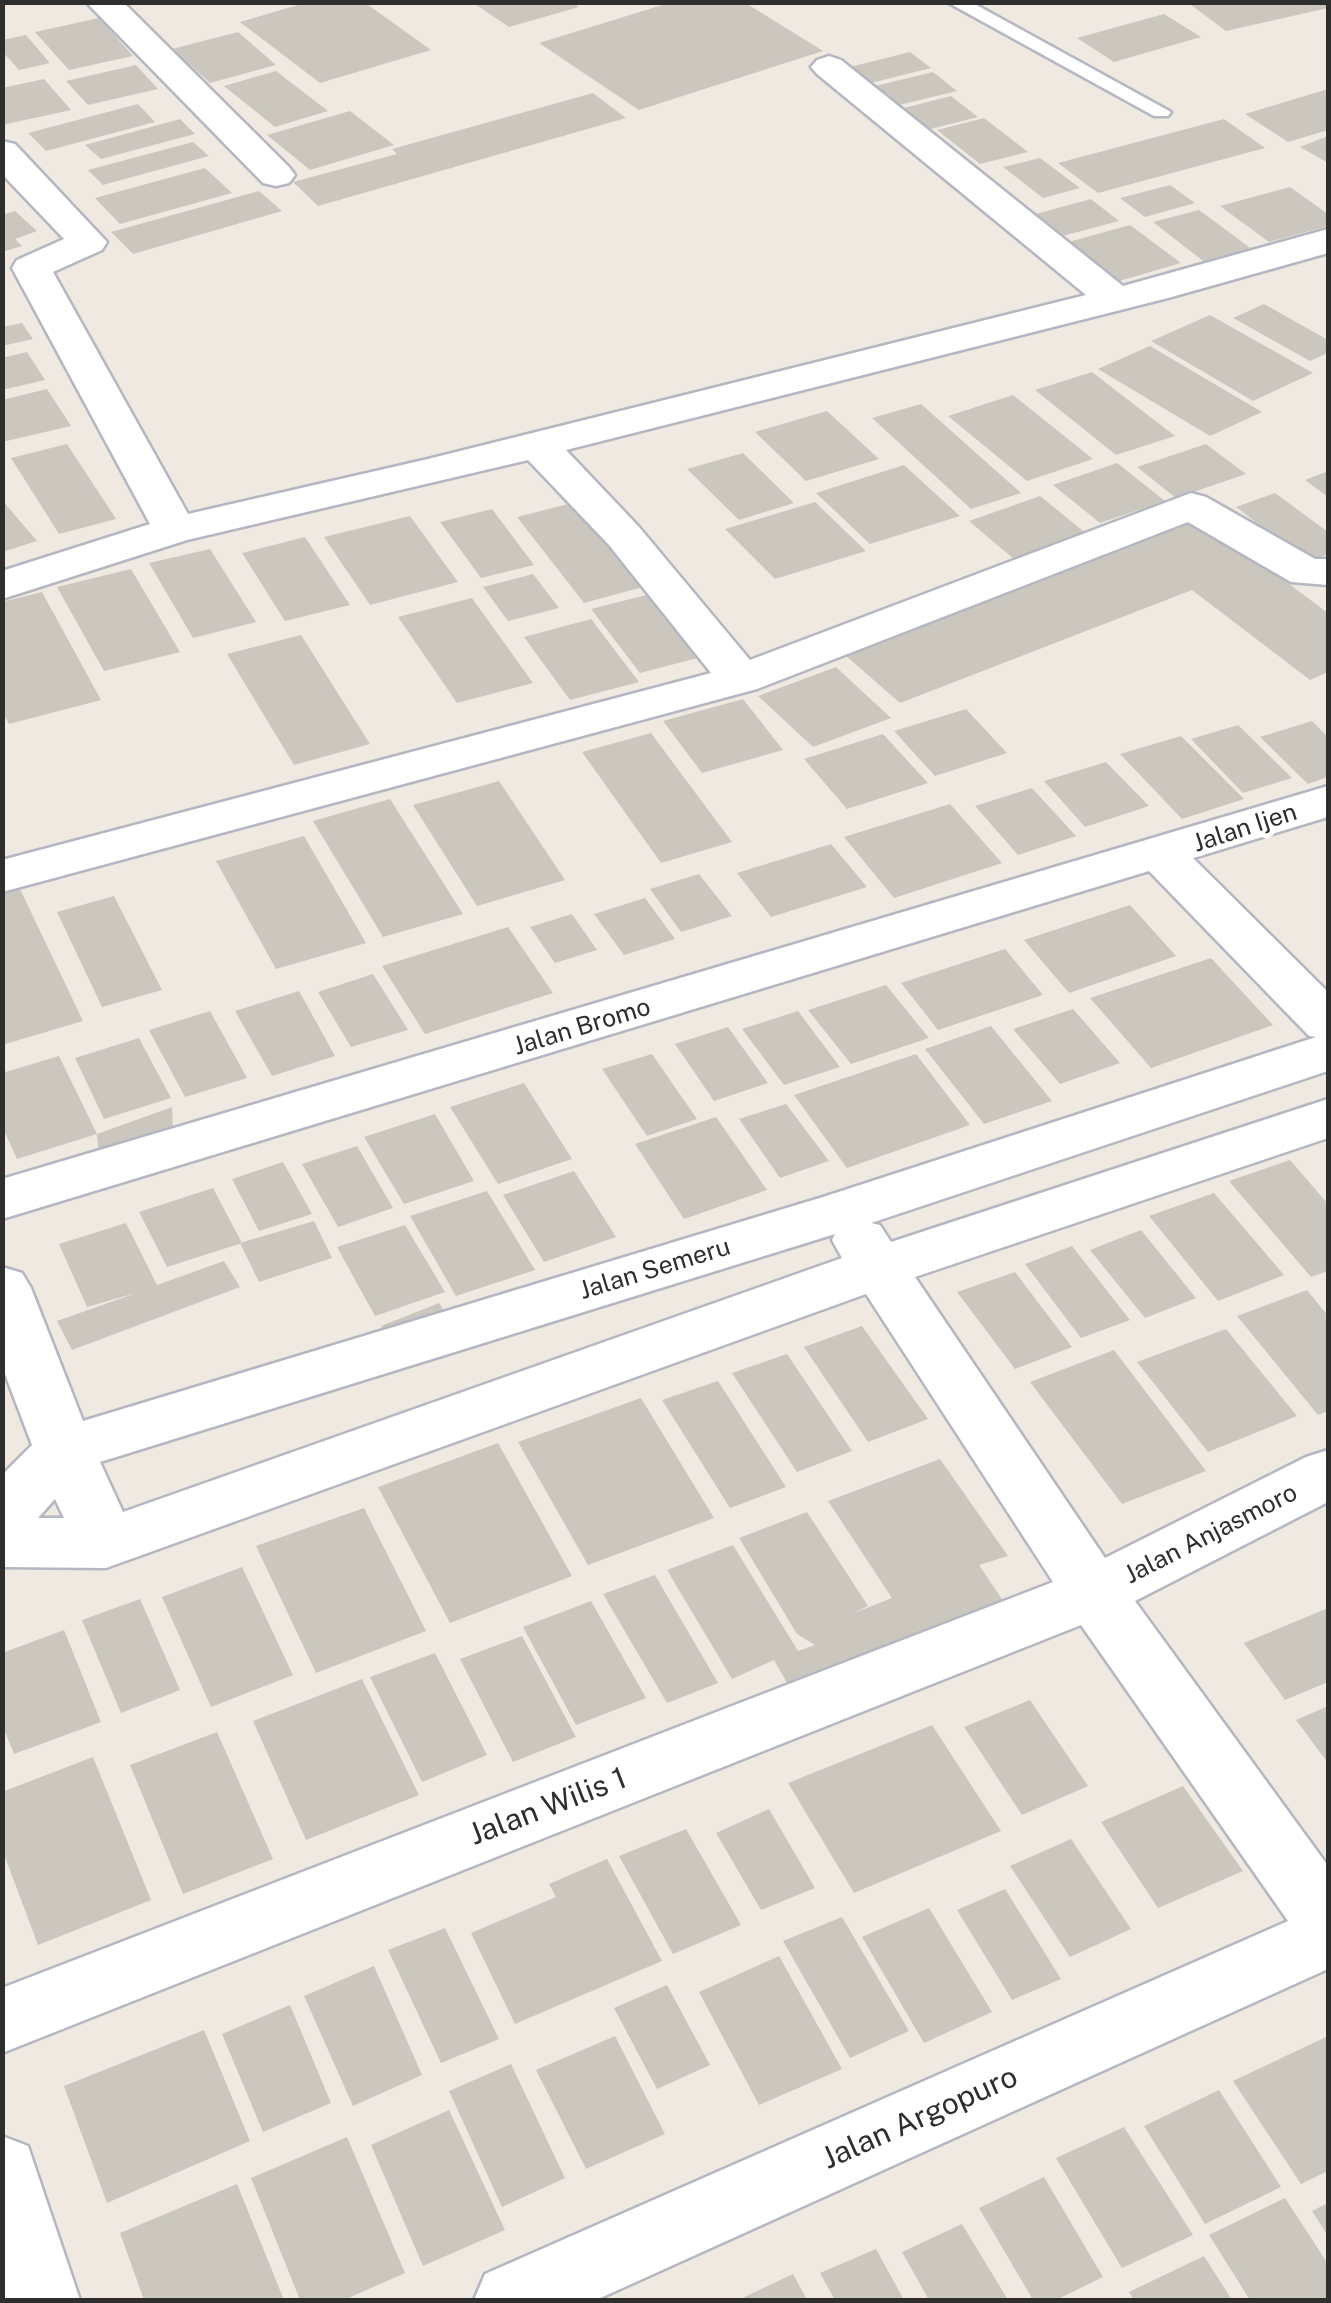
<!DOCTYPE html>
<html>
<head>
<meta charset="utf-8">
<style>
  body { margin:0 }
  #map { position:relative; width:1331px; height:2303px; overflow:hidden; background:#efe9e1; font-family:"Public Sans",sans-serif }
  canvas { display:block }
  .frame { position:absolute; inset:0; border:5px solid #2e2e2e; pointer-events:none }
</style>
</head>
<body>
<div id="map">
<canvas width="1331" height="2303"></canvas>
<div class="frame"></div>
</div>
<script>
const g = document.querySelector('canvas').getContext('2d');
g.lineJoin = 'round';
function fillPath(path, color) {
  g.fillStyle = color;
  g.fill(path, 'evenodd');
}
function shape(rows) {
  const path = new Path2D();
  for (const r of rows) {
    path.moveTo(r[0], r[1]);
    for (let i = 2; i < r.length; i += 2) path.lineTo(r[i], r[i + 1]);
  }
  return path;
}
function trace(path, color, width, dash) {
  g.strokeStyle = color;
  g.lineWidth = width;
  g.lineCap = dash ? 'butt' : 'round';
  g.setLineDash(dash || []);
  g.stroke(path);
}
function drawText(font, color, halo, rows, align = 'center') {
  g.font = font + ' "Public Sans",sans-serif';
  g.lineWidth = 10;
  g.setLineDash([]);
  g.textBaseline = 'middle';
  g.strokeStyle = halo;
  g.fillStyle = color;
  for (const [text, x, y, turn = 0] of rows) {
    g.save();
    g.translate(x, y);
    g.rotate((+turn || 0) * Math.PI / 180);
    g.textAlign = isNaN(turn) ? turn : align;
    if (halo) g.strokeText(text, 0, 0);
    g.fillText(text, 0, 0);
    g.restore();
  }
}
fillPath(shape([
  [308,2,364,2,431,50,320,83,240,22],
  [472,2,572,2,579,7,509,27],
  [672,2,744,2,823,51,639,110,539,43],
  [1187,2,1328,2,1328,8,1226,31],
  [1164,14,1201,37,1114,62,1077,38],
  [99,18,133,56,69,70,35,32],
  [238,32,276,65,210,83,172,49],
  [26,35,50,63,19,70,2,51,2,40],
  [910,52,931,68,871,83,850,67],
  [136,65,158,89,88,105,66,81],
  [276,71,328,111,275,127,224,86],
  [933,72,957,91,895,106,871,87],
  [44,79,71,110,2,125,2,88],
  [1328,89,1328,130,1288,142,1245,114],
  [593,93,626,118,318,206,293,182,397,154,392,149],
  [951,96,978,117,923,131,896,110],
  [138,104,155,122,46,151,28,133],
  [350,111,394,145,310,170,267,135],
  [984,118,1028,152,980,164,937,130],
  [180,119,195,134,101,159,85,145],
  [1224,119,1265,148,1098,193,1058,163],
  [1328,136,1328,163,1300,147],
  [193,142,209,156,103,185,88,170],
  [1040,158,1080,188,1043,198,1003,167],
  [205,168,232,193,120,224,95,198],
  [1170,185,1195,203,1145,217,1120,198],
  [1290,187,1328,214,1328,226,1269,242,1220,206],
  [259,191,282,211,133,254,111,232],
  [1091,199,1119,221,1059,237,1032,215],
  [1199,210,1253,250,1207,264,1153,222],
  [15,211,37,231,15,239,22,246,2,252,2,215],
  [1130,225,1181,263,1116,282,1065,243],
  [1264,304,1328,340,1328,353,1310,361,1233,318],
  [1210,315,1313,373,1253,401,1151,341],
  [22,323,33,339,2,346,2,327],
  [1150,346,1262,412,1210,436,1098,369],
  [27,352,45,380,2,390,2,358],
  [1092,372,1175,436,1116,455,1035,390],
  [47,389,71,426,2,442,2,400],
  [1013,395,1093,459,1027,481,948,416],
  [921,404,1021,493,971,509,872,418],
  [827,411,879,459,806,481,755,432],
  [67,444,116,519,59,534,11,458],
  [1206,444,1246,474,1176,498,1137,467],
  [743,453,794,503,739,520,687,469],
  [1117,463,1165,501,1100,523,1053,485],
  [904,465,960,516,870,544,816,493],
  [1328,471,1328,497,1305,480],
  [1275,493,1328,532,1328,554,1308,562,1236,507],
  [1040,496,1088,535,1015,560,969,521],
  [2,500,37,541,2,552],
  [576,502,643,587,584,603,517,517],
  [815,502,866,551,775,579,725,529],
  [492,509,534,565,481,578,440,522],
  [410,516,458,582,370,605,324,537],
  [1202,519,1328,613,1328,672,1310,680,1192,590,900,703,845,655],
  [305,537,350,605,285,621,242,553],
  [210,549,256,622,193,638,149,563],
  [131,569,180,652,104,671,57,587],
  [533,574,559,608,508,621,483,587],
  [42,592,101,700,9,724,2,711,2,602],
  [658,592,709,655,640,673,591,609],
  [472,598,533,683,457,703,398,617],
  [591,619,639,682,570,700,524,637],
  [301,635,370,744,294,765,227,654],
  [836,667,891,718,813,747,758,696],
  [743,699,783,750,702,773,663,721],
  [966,709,1007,753,935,776,894,731],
  [1312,721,1328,737,1328,777,1308,784,1260,737],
  [1238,725,1292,778,1243,793,1191,739],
  [651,733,732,842,661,863,582,752],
  [883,734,928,783,847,809,804,759],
  [1181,736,1244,799,1182,819,1120,754],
  [1106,762,1149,806,1085,827,1044,781],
  [499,781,565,880,477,906,413,805],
  [1032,788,1076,836,1018,855,975,806],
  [390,799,463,914,383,937,313,821],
  [950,804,1002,863,894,898,844,837],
  [304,836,366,943,276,969,216,861],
  [831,844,867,887,771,917,737,873],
  [699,874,732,916,681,932,650,889],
  [20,889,83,1021,2,1045,2,894],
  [114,896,162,990,102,1007,57,912],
  [645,898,675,939,624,955,594,914],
  [1130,905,1176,956,1069,993,1024,940],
  [572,914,597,950,555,963,530,927],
  [508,927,553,993,425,1034,382,966],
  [1005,949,1043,995,938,1030,901,983],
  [1211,958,1273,1025,1151,1068,1090,998],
  [373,974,408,1030,351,1047,318,992],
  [886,985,929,1038,851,1064,808,1010],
  [299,991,335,1056,272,1076,235,1011],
  [1073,1009,1120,1063,1060,1084,1013,1029],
  [210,1011,247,1078,185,1097,149,1030],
  [798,1011,840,1067,784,1085,742,1029],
  [991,1026,1052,1101,984,1124,925,1049],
  [728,1027,768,1083,714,1101,675,1044],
  [139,1038,171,1098,104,1119,75,1058],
  [652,1054,697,1119,647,1136,602,1069],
  [916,1054,970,1125,847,1168,794,1095],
  [59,1056,97,1134,17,1159,2,1126,2,1073],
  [524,1083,572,1159,498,1184,450,1107],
  [786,1104,829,1161,780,1178,739,1119],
  [172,1107,173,1133,99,1158,97,1134],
  [435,1114,474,1181,404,1204,364,1137],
  [716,1117,767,1190,684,1219,635,1144],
  [357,1146,393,1208,338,1227,302,1164],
  [1290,1160,1328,1204,1328,1271,1311,1277,1229,1181],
  [283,1162,312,1214,259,1231,232,1179],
  [574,1171,616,1237,544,1262,503,1195],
  [213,1188,242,1243,167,1267,139,1212],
  [487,1191,535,1270,456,1296,410,1216],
  [1214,1193,1284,1275,1218,1301,1149,1216],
  [314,1221,332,1258,259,1282,240,1243],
  [126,1223,157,1285,224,1261,240,1287,72,1350,57,1321,136,1293,87,1307,59,1244],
  [405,1225,445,1292,375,1316,337,1247],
  [1141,1230,1196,1298,1145,1318,1090,1250],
  [1072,1246,1130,1320,1081,1338,1025,1264],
  [1015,1272,1072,1347,1015,1369,957,1292],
  [1307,1290,1328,1316,1328,1411,1318,1415,1237,1316],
  [439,1303,449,1318,391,1342,381,1326],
  [862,1326,928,1419,868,1442,804,1347],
  [1226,1329,1297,1416,1208,1452,1137,1362],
  [1114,1350,1206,1471,1122,1504,1030,1382],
  [787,1354,852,1451,797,1472,732,1373],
  [718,1381,786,1487,730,1508,662,1400],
  [641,1398,714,1518,588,1565,518,1442],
  [498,1443,572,1576,450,1623,378,1487],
  [940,1459,1008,1556,979,1565,1012,1614,795,1697,774,1660,732,1679,667,1570,733,1545,798,1651,815,1645,797,1634,739,1538,807,1512,868,1606,854,1613,892,1598,828,1501],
  [364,1508,426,1631,316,1673,256,1546],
  [242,1567,293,1675,211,1707,162,1597],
  [655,1575,718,1683,667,1703,603,1594],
  [140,1599,180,1690,121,1713,82,1620],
  [591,1601,646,1698,576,1725,523,1627],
  [1328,1608,1328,1682,1285,1700,1244,1643],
  [64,1630,101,1722,14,1754,2,1724,2,1653],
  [522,1636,576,1737,513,1762,460,1659],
  [435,1653,487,1755,422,1782,370,1677],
  [362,1679,419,1795,306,1840,253,1721],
  [1030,1700,1088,1786,1022,1815,964,1727],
  [1328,1706,1328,1763,1296,1720],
  [932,1725,1001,1831,854,1893,788,1783],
  [217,1732,273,1859,183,1894,130,1765],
  [93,1757,151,1900,38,1945,2,1849,2,1792],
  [1183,1786,1243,1871,1158,1908,1101,1822],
  [769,1809,815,1888,761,1910,716,1833],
  [686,1829,741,1925,673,1954,619,1856],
  [1071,1839,1131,1929,1070,1957,1010,1866],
  [607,1859,662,1961,515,2024,471,1933,556,1897,549,1884],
  [1005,1889,1061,1979,1012,2000,957,1910],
  [929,1908,992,2012,924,2043,862,1937],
  [842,1917,909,2031,850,2058,783,1941],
  [445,1928,499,2039,441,2063,388,1950],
  [779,1956,842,2069,759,2105,699,1992],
  [374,1966,422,2075,353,2106,304,1996],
  [667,1985,710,2065,657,2089,614,2008],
  [290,2005,331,2103,263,2132,222,2034],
  [204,2030,250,2141,107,2203,64,2086],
  [615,2036,665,2134,586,2169,536,2070],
  [1328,2036,1328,2171,1301,2184,1233,2081],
  [511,2064,565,2178,502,2207,449,2091],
  [1219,2090,1281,2187,1205,2224,1144,2126],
  [449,2110,505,2230,423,2266,371,2145],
  [1124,2127,1193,2235,1122,2268,1056,2158],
  [347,2137,405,2273,344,2300,300,2300,251,2178],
  [1044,2177,1103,2277,1056,2300,1033,2300,979,2208],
  [237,2184,284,2300,144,2300,120,2233],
  [1285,2198,1328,2264,1328,2300,1250,2300,1209,2235],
  [1328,2203,1328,2236,1312,2211],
  [962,2224,1008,2300,929,2300,902,2252],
  [876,2249,904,2300,835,2300,820,2273],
  [1204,2256,1232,2300,1134,2300,1129,2292],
  [793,2274,807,2300,738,2300]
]), '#cbc7bf');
const service = shape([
  [947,2,971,2,1171,112,1168,116,1154,116,947,2]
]);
const minor = shape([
  [86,2,123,2,289,167,295,175,289,183,276,186,263,183,86,2],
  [829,56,841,60,1123,286,1328,229,1328,253,1168,298,566,450,639,527,750,660,1191,493,1206,497,1315,559,1328,559,1328,585,1291,582,1188,522,757,689,2,892,2,860,711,673,609,545,528,460,187,540,2,599,2,571,150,524,12,268,17,260,64,239,2,174,2,141,15,144,107,242,102,250,53,272,188,514,428,459,1086,295,817,74,811,67,817,60,829,56],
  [1328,786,1328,817,1193,858,1328,992,1328,1071,871,1223,880,1225,891,1242,1328,1099,1328,1138,915,1277,1105,1558,1306,1457,1328,1450,1328,1502,1135,1601,1328,1866,1328,1969,596,2300,474,2300,485,2274,1288,1921,1081,1625,2,2053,2,1988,1053,1582,866,1294,106,1568,2,1567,2,1475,32,1445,2,1366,2,1267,22,1273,31,1288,83,1421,823,1197,1316,1037,1309,1036,1149,871,2,1219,2,1179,1328,786],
  [835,1234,832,1240,842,1258,123,1512,100,1462,835,1234],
  [55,1499,64,1518,38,1518,55,1499],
  [2,2136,28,2146,80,2300,4,2300,2,2136]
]);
trace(service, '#b4b7c1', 5);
trace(minor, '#b4b7c1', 5);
fillPath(service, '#fff');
fillPath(minor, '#fff');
drawText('25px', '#2e2e2e', '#fff', [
  ["Jalan Ijen",1245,828,-18],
  ["Jalan Bromo",582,1027,-17],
  ["Jalan Semeru",655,1269,-17],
  ["Jalan Anjasmoro",1211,1534,-27]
]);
drawText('30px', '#2e2e2e', '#fff', [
  ["Jalan Wilis 1",548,1807,-21],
  ["Jalan Argopuro",920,2118,-24]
]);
</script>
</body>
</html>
